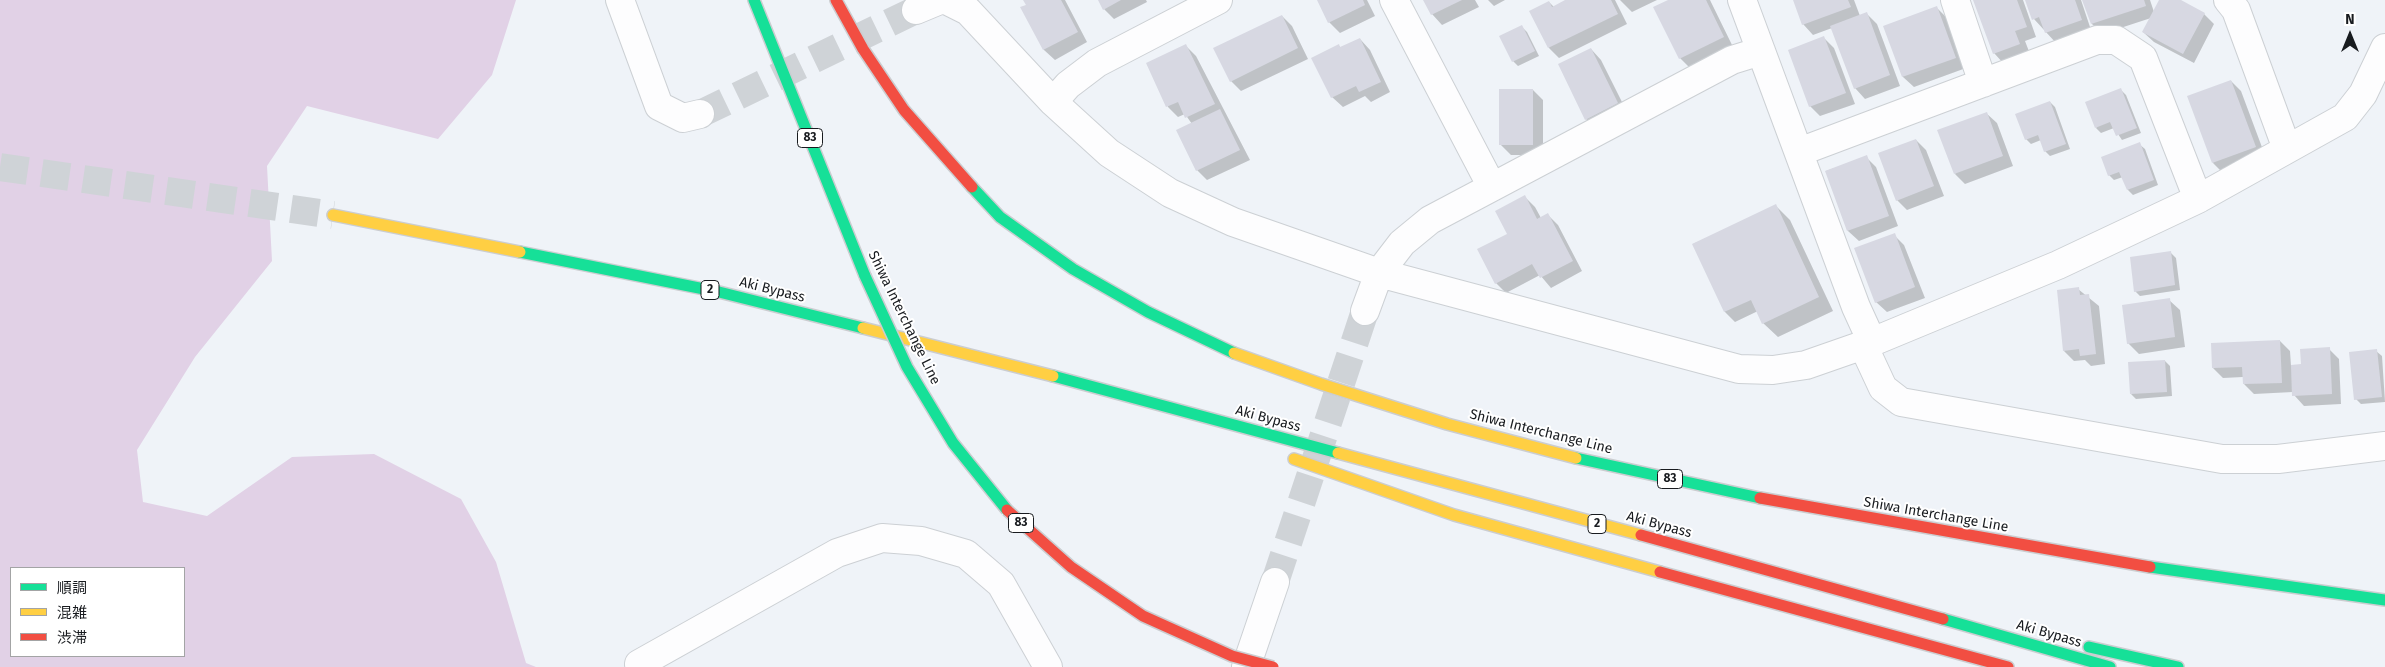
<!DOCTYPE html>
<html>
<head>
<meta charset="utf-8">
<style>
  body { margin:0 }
  #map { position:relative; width:2385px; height:667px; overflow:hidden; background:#eff3f8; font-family:"Fira Sans","Noto Sans JP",sans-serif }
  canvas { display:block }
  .legend { position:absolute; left:10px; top:567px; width:175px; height:90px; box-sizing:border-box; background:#fff; border:1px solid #a3a4a5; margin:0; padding:6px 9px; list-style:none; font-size:15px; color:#181b1f }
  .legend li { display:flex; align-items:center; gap:10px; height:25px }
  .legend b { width:25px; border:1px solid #a3a4a5 }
  .north { position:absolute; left:2325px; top:10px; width:50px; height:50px; -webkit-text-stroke:4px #fff; paint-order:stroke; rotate:0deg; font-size:14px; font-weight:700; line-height:20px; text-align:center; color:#181b1f }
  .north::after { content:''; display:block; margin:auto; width:18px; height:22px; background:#181b1f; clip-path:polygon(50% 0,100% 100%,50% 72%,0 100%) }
</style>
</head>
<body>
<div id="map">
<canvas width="2385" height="667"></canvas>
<ul class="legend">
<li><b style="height:6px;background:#16e098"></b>順調</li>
<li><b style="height:6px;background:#ffcf43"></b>混雑</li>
<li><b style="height:6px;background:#f24e42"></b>渋滞</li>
</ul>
<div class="north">N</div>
</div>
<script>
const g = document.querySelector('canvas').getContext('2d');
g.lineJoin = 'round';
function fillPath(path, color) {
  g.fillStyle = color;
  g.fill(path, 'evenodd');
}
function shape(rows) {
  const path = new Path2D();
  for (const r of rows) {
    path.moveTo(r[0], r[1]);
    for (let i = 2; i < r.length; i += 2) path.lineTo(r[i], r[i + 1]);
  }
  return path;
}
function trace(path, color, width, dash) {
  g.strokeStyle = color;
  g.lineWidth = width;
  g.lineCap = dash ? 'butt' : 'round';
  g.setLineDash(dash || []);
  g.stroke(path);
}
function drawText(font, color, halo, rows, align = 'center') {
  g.font = font + ' "Fira Sans",sans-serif';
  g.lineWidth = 4;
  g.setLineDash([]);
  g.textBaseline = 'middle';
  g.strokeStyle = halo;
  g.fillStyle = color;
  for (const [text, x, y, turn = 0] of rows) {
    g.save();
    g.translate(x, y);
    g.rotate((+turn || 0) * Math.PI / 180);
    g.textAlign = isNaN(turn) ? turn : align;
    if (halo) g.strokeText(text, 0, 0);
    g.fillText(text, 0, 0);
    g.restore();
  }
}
fillPath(shape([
  [0,0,516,0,492,75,438,139,307,106,267,166,272,261,195,357,137,450,143,502,207,516,292,457,374,454,461,499,496,562,526,663,536,667,0,667],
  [11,568,184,568,184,656,11,656]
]), '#e1d1e6');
fillPath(shape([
  [1024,0,1065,0,1087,42,1055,60,1044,50,1022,8,1027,5],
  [1099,0,1146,0,1147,2,1114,19,1104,9],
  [1318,0,1367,0,1375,16,1340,33,1329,22],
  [1425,0,1475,0,1479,7,1442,25,1432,14],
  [1488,0,1505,0,1494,6],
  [1568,0,1615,0,1627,24,1559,58,1549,48,1549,2,1554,7],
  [1620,0,1657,0,1632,12],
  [1671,0,1710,0,1733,47,1690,68,1680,58],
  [1794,0,1854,0,1860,16,1867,14,1877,24,1900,86,1865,99,1855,88,1832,28,1813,35,1803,24],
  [1974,0,2023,0,2036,37,2025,41,2030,54,2004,64,1994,53],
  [2027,0,2081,0,2091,30,2056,43,2034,19],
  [2084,0,2150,0,2154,12,2161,0,2178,0,2204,14,2214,24,2194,63,2154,42,2143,32,2151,18,2102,34,2092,24],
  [1936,7,1947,18,1966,68,1914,87,1903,77,1884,27],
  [1282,16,1292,26,1308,59,1241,91,1231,81],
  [1522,27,1527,32,1539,56,1518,66,1513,61],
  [1824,38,1834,48,1855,104,1820,116,1810,106],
  [1360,39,1370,50,1390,92,1371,102,1365,96,1343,107,1332,97,1339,46,1341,48],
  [1186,46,1196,56,1250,160,1207,180,1197,170,1192,124,1185,114,1178,117,1168,107,1147,64],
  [1591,49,1601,60,1628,114,1596,129,1586,119],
  [2231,81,2241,91,2266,158,2223,173,2213,163],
  [1533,90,1543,100,1543,155,1511,155,1500,144],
  [2121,90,2126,95,2141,133,2122,140,2114,128,2101,133,2096,128],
  [2050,102,2055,107,2070,149,2050,156,2045,151,2041,140,2031,144,2026,139],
  [1986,113,1997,123,2013,166,1965,184,1955,174],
  [1916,140,1926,150,1944,196,1907,210,1897,200],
  [2139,144,2145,149,2158,185,2133,195,2128,190,2123,177,2114,180,2109,175],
  [1866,157,1876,167,1898,226,1859,241,1848,231,1826,171],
  [1525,197,1535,207,1541,218,1548,215,1558,225,1582,271,1551,288,1540,275,1506,293,1496,283,1509,234],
  [1776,206,1790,220,1833,311,1778,337,1763,323,1758,311,1735,322,1725,312,1693,244],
  [1894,235,1904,245,1925,298,1887,312,1876,302],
  [2170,252,2176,258,2180,290,2140,296,2135,291],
  [2078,289,2099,306,2105,364,2091,366,2085,360,2074,361,2064,351],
  [2169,300,2180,310,2185,347,2139,354,2128,343],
  [2280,341,2290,351,2291,366,2302,365,2329,349,2339,359,2341,404,2304,406,2294,395,2293,392,2254,394,2244,384,2243,377,2223,378,2213,368],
  [2376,351,2382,356,2385,402,2361,404,2356,399],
  [2165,361,2170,366,2172,396,2136,399,2131,394]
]), '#0003');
fillPath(shape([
  [1023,0,1061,0,1078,32,1043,50,1020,7,1026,5],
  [1098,0,1121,0,1103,10],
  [1317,0,1363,0,1365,5,1328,23],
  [1423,0,1462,0,1431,15],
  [1565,0,1611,0,1618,14,1548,48,1529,11,1549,1,1552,7],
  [1668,0,1706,0,1724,37,1679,59,1653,7],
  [1793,0,1848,0,1851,7,1802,25],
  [1973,0,2017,0,2027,27,2015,31,2020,44,1993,54],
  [2025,0,2075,0,2082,20,2045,33,2039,17,2032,20],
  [2082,0,2144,0,2146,6,2091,24],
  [2159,0,2181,0,2205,13,2183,54,2142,32],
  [1937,6,1956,58,1902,77,1883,26],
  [1867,12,1890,75,1854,89,1830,26],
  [1282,15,1298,48,1230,82,1213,48],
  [1522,25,1535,51,1512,62,1499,36],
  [1824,36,1846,93,1809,107,1788,50],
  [1360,38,1381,82,1359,92,1356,86,1331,98,1311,58,1339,44,1340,47],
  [1186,44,1215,104,1185,118,1178,102,1166,107,1146,63],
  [1591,48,1618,103,1585,120,1558,64],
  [2231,80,2256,147,2212,163,2187,96],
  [2121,88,2137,128,2116,136,2110,122,2095,128,2085,102],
  [1499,89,1533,89,1533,145,1499,145],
  [2050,101,2066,144,2044,152,2038,135,2025,140,2015,114],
  [1220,109,1240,150,1196,171,1176,130],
  [1987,112,2003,156,1954,174,1937,130],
  [1916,139,1934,186,1896,201,1878,153],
  [2140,142,2154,180,2127,190,2119,172,2108,176,2101,157],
  [1867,155,1889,216,1847,231,1825,171],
  [1525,195,1537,219,1548,213,1573,261,1540,278,1532,264,1495,284,1477,249,1507,234,1495,211],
  [1776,204,1819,297,1762,324,1751,300,1724,312,1692,244],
  [1895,233,1915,287,1875,303,1854,248],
  [2171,251,2175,285,2134,292,2130,257],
  [2079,287,2080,295,2089,294,2096,354,2080,356,2079,349,2063,351,2057,290],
  [2170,298,2175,337,2127,344,2122,305],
  [2280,340,2282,383,2243,384,2242,367,2212,368,2211,343],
  [2330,347,2332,394,2292,396,2291,365,2301,364,2300,349],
  [2377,349,2382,397,2354,400,2349,352],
  [2165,360,2167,392,2130,394,2128,362]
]), '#d7d8e2');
trace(shape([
  [700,114,916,10],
  [1275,582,1365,311]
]), '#cfd3d7', 28, [28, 14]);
trace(shape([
  [0,167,333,215]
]), '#cfd3d7', 28, [28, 14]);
const street = shape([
  [620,0,659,106,683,118,700,114],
  [946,0,968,11,1053,102,1109,153,1170,193,1233,222,1379,273,1739,369,1773,370,1806,365,1872,342,2058,265,2198,199,2345,117,2363,94,2385,48],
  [1394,0,1492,187],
  [1742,0,1856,307,1872,342],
  [1955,0,1983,83],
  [2228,0,2236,10,2287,149],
  [916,10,940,0],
  [1053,102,1068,85,1097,63,1218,0],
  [1799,152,2097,40,2116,40,2143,58,2198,199],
  [1365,311,1379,273,1402,243,1430,220,1732,60,1761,51],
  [1863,345,1883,388,1901,402,2222,459,2278,459,2385,446],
  [639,664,837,553,882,538,921,541,966,554,1001,584,1048,667],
  [1246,667,1275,582]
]);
const fast = shape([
  [754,0,865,276],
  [972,187,1000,217,1073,269,1148,312,1234,353],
  [520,252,719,292,863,328],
  [1053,376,1338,453],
  [1576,458,1760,498],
  [2150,567,2385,600],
  [1943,619,2110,667],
  [2089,647,2178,667]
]);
const slow = shape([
  [333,215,520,252],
  [863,328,1053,376],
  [1234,353,1321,384,1447,424,1576,458],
  [1338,453,1641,535],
  [1294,459,1454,515,1660,572]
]);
const jam = shape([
  [836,0,863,49,904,110,972,187],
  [1760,498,2150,567],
  [1641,535,1943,619],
  [1660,572,2008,667]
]);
trace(street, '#ccd0d4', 30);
trace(fast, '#cbcdd0', 14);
trace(slow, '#cbcdd0', 14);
trace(jam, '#cbcdd0', 14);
trace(street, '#fdfdfe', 28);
trace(fast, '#16e098', 11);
trace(slow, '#ffcf43', 11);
trace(jam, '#f24e42', 11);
const fastBridge = shape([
  [865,276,907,367,953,443,1007,510]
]);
const jamBridge = shape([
  [1007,510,1071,567,1143,616,1232,656,1273,667]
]);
trace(fastBridge, '#cbcdd0', 14, []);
trace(jamBridge, '#cbcdd0', 14, []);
trace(fastBridge, '#16e098', 11);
trace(jamBridge, '#f24e42', 11);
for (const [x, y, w] of [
  [810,138,25],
  [710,290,18],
  [1670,479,25],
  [1021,523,25],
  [1597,524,18]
]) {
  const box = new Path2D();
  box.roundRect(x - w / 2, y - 9.5, w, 19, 4);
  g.fillStyle = '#fff';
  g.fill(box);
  trace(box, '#181b1f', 1);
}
drawText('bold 12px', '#181b1f', null, [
  ["83",810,138],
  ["2",710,290],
  ["83",1670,479],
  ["83",1021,523],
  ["2",1597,524]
]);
drawText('14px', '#181b1f', '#fff', [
  ["Aki Bypass",772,290,14],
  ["Shiwa Interchange Line",904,318,64],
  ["Aki Bypass",1268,419,15],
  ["Shiwa Interchange Line",1541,432,14],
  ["Shiwa Interchange Line",1936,515,10],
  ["Aki Bypass",1659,525,15],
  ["Aki Bypass",2049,634,16]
]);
</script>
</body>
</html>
